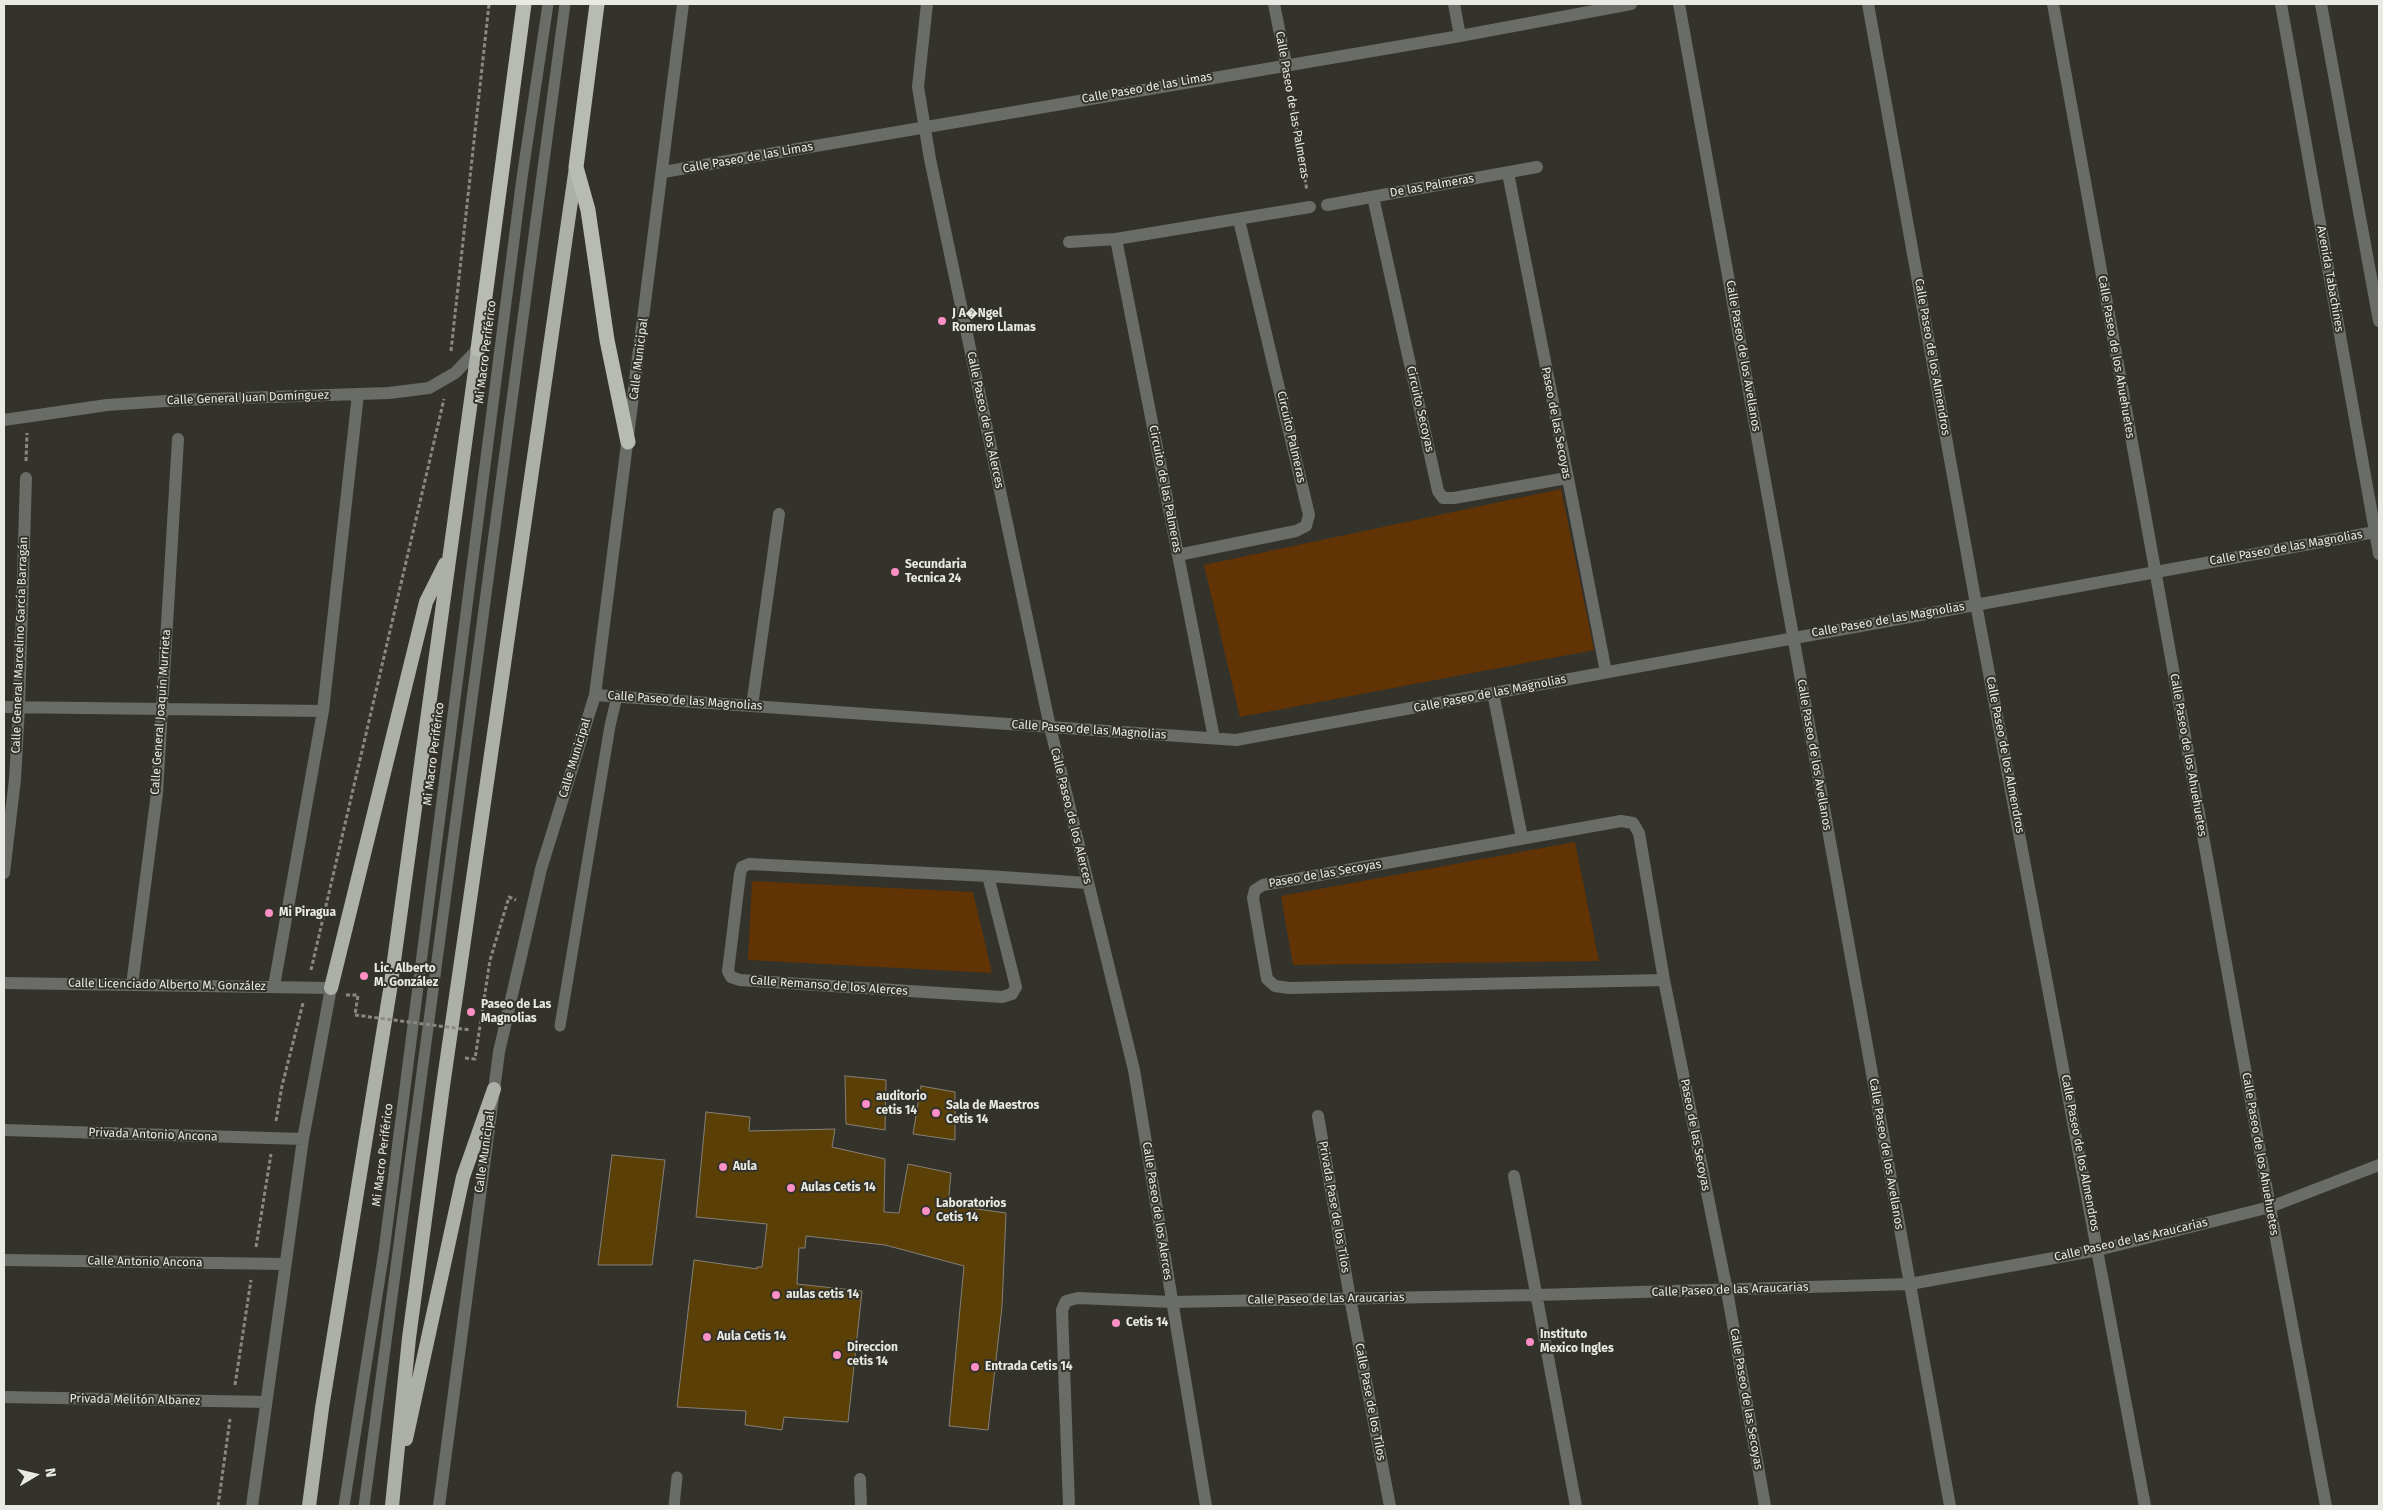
<!DOCTYPE html>
<html>
<head>
<meta charset="utf-8">
<style>
  body { margin:0 }
  #map { position:relative; width:2383px; height:1510px; overflow:hidden; background:#34332b; font-family:"Fira Sans",sans-serif }
  canvas { display:block }
  .frame { position:absolute; inset:0; border:5px solid #eaeae5; pointer-events:none }
  .north { position:absolute; left:10px; top:1450px; width:50px; height:50px; -webkit-text-stroke:4px #34332b; paint-order:stroke; rotate:81deg; font-size:14px; font-weight:700; line-height:20px; text-align:center; color:#eaeae5 }
  .north::after { content:''; display:block; margin:auto; width:18px; height:22px; background:#eaeae5; clip-path:polygon(50% 0,100% 100%,50% 72%,0 100%) }
</style>
</head>
<body>
<div id="map">
<canvas width="2383" height="1510"></canvas>
<div class="frame"></div>
<div class="north">N</div>
</div>
<script>
const g = document.querySelector('canvas').getContext('2d');
g.lineJoin = 'round';
function fillPath(path, color) {
  g.fillStyle = color;
  g.fill(path, 'evenodd');
}
function shape(rows) {
  const path = new Path2D();
  for (const r of rows) {
    path.moveTo(r[0], r[1]);
    for (let i = 2; i < r.length; i += 2) path.lineTo(r[i], r[i + 1]);
  }
  return path;
}
function trace(path, color, width, dash) {
  g.strokeStyle = color;
  g.lineWidth = width;
  g.lineCap = dash ? 'butt' : 'round';
  g.setLineDash(dash || []);
  g.stroke(path);
}
function drawText(font, color, halo, rows, align = 'center') {
  g.font = font + ' "Fira Sans",sans-serif';
  g.lineWidth = 4;
  g.setLineDash([]);
  g.textBaseline = 'middle';
  g.strokeStyle = halo;
  g.fillStyle = color;
  for (const [text, x, y, turn = 0] of rows) {
    g.save();
    g.translate(x, y);
    g.rotate((+turn || 0) * Math.PI / 180);
    g.textAlign = isNaN(turn) ? turn : align;
    if (halo) g.strokeText(text, 0, 0);
    g.fillText(text, 0, 0);
    g.restore();
  }
}
fillPath(shape([
  [1561,489,1594,650,1240,717,1204,565],
  [1575,842,1599,961,1293,965,1281,896],
  [752,881,973,892,992,973,748,960]
]), '#613305');
const building = shape([
  [845,1076,886,1080,885,1130,846,1124,845,1076],
  [921,1086,955,1092,955,1140,913,1134,921,1086],
  [706,1112,750,1117,749,1131,835,1129,832,1147,885,1159,884,1212,899,1213,908,1164,951,1173,948,1205,1006,1213,1002,1307,988,1430,949,1426,964,1266,885,1245,806,1236,805,1248,799,1248,797,1284,862,1291,848,1422,784,1417,782,1430,745,1425,746,1411,677,1407,694,1260,757,1269,757,1267,762,1267,767,1224,696,1217,706,1112],
  [612,1155,665,1160,652,1265,598,1265,612,1155]
]);
fillPath(building, '#5a4007');
trace(building, '#847f77', 1);
trace(shape([
  [1289,82,1307,191],
  [451,351,489,4],
  [26,461,27,433],
  [311,970,444,399],
  [346,995,358,995,355,1015],
  [465,1058,475,1059,490,960,509,897,516,900],
  [276,1121,282,1086,303,1003],
  [256,1247,271,1154],
  [235,1385,251,1280],
  [218,1506,230,1419]
]), '#898881', 3, [4, 2.5]);
trace(shape([
  [560,1026,610,726,617,696],
  [344,1506,384,1251,522,178,548,4],
  [364,1506,565,4],
  [674,1506,677,1477]
]), '#6a6c68', 11);
trace(shape([
  [927,4,918,87,930,159,1050,727,1134,1070,1206,1506],
  [1274,4,1286,64],
  [1454,4,1460,36],
  [1679,4,1950,1506],
  [1868,4,1976,604,2145,1506],
  [2053,4,2270,1207,2326,1506],
  [663,172,1460,36,1631,4],
  [1508,173,1606,672],
  [1373,197,1438,491,1443,498,1454,498,1567,478],
  [1327,205,1537,167],
  [1116,239,1214,738],
  [1069,242,1116,239,1310,207],
  [4,420,107,405,181,400,389,393,429,388,455,373,478,349],
  [1178,555,1296,531,1306,526,1309,515,1239,220],
  [1493,693,1522,838],
  [595,695,1236,740,2375,532],
  [752,706,779,514],
  [4,707,323,711],
  [4,873,15,779,19,707,26,478],
  [988,876,1016,987,1012,994,1002,997,740,980,731,977,728,971,740,874,742,867,749,864,988,876,1087,883],
  [1664,980,1289,988,1275,986,1267,979,1253,898,1255,890,1263,885,1621,821,1633,823,1639,833,1664,980,1727,1291,1765,1506],
  [4,983,331,988,303,1139,252,1506],
  [132,985,157,793,178,439],
  [274,986,323,711,358,394],
  [1318,1116,1350,1298,1390,1506],
  [4,1130,303,1139],
  [1514,1176,1576,1506],
  [4,1260,285,1264],
  [4,1397,266,1402],
  [860,1479,861,1506],
  [439,1506,499,1052,541,869,595,695,683,4],
  [1069,1506,1062,1310,1066,1301,1078,1298,1172,1302,1537,1295,1910,1284,2098,1250,2270,1207,2379,1165]
]), '#6a6c68', 12);
trace(shape([
  [2281,4,2379,554],
  [2321,4,2379,321]
]), '#6a6c68', 12);
trace(shape([
  [331,988,426,602,445,564],
  [406,1439,463,1177,494,1089],
  [309,1506,322,1408,390,990,478,349],
  [392,1506,409,1338,443,1086,576,167]
]), '#acb0a8', 14);
trace(shape([
  [597,4,576,167,588,210,607,340,628,442],
  [478,349,524,4]
]), '#b7bbb2', 15);
trace(shape([
  [355,1015,470,1030]
]), '#898881', 3, [4, 2.5]);
for (const [x, y, r, color] of [
  [942,321,5,"#fc8fc3"],
  [895,572,5,"#fc8fc3"],
  [269,913,5,"#fc8fc3"],
  [364,976,5,"#fc8fc3"],
  [471,1012,5,"#fc8fc3"],
  [866,1104,5,"#fc8fc3"],
  [936,1113,5,"#fc8fc3"],
  [723,1167,5,"#fc8fc3"],
  [791,1188,5,"#fc8fc3"],
  [926,1211,5,"#fc8fc3"],
  [776,1295,5,"#fc8fc3"],
  [1116,1323,5,"#fc8fc3"],
  [707,1337,5,"#fc8fc3"],
  [1530,1342,5,"#fc8fc3"],
  [837,1355,5,"#fc8fc3"],
  [975,1367,5,"#fc8fc3"]
]) {
  const dot = new Path2D();
  dot.arc(x, y, r, 0, 2 * Math.PI);
  g.fillStyle = color;
  g.fill(dot);
  trace(dot, '#34332b', 2);
}
drawText('12px', '#eaeae5', '#34332b', [
  ["Calle Paseo de las Limas",1147,88,-10],
  ["Calle Paseo de las Palmeras",1292,105,80],
  ["Calle Paseo de las Limas",748,158,-10],
  ["De las Palmeras",1432,186,-10],
  ["Avenida Tabachines",2330,279,80],
  ["Mi Macro Periférico",486,352,-83],
  ["Calle Paseo de los Avellanos",1743,356,80],
  ["Calle Paseo de los Almendros",1932,357,80],
  ["Calle Paseo de los Ahuehuetes",2116,357,80],
  ["Calle Municipal",639,359,-83],
  ["Calle General Juan Domínguez",248,398,-2],
  ["Circuito Secoyas",1420,409,77],
  ["Calle Paseo de los Alerces",985,420,78],
  ["Paseo de las Secoyas",1556,423,79],
  ["Circuito Palmeras",1291,437,77],
  ["Circuito de las Palmeras",1165,489,79],
  ["Calle Paseo de las Magnolias",2286,548,-10],
  ["Calle Paseo de las Magnolias",1888,620,-10],
  ["Calle General Marcelino García Barragán",20,645,-88],
  ["Calle Paseo de las Magnolias",1490,694,-11],
  ["Calle Paseo de las Magnolias",685,701,4],
  ["Calle General Joaquín Murrieta",161,712,-86],
  ["Calle Paseo de las Magnolias",1089,730,4],
  ["Mi Macro Periférico",434,754,-83],
  ["Calle Paseo de los Avellanos",1814,755,80],
  ["Calle Paseo de los Almendros",2005,755,79],
  ["Calle Paseo de los Ahuehuetes",2188,755,80],
  ["Calle Municipal",575,758,-73],
  ["Calle Paseo de los Alerces",1071,816,76],
  ["Paseo de las Secoyas",1325,874,-10],
  ["Calle Licenciado Alberto M. González",167,985,1],
  ["Calle Remanso de los Alerces",829,986,4],
  ["Privada Antonio Ancona",153,1135,2],
  ["Paseo de las Secoyas",1695,1135,79],
  ["Calle Municipal",485,1152,-82],
  ["Calle Paseo de los Almendros",2080,1153,79],
  ["Calle Paseo de los Avellanos",1886,1154,80],
  ["Calle Paseo de los Ahuehuetes",2260,1154,80],
  ["Mi Macro Periférico",383,1155,-83],
  ["Privada Pase de los Tilos",1334,1207,80],
  ["Calle Paseo de los Alerces",1157,1211,81],
  ["Calle Paseo de las Araucarias",2131,1240,-13],
  ["Calle Antonio Ancona",145,1262,1],
  ["Calle Paseo de las Araucarias",1730,1290,-2],
  ["Calle Paseo de las Araucarias",1326,1299,-1],
  ["Calle Paseo de las Secoyas",1746,1399,80],
  ["Privada Melitón Albanez",135,1400,1],
  ["Calle Pase de los Tilos",1370,1402,79]
]);
drawText('bold 12px', '#eaeae5', '#34332b', [
  ["J A�Ngel",952,314],
  ["Romero Llamas",952,328],
  ["Secundaria",905,565],
  ["Tecnica 24",905,579],
  ["Mi Piragua",279,913],
  ["Lic. Alberto",374,969],
  ["M. González",374,983],
  ["Paseo de Las",481,1005],
  ["Magnolias",481,1019],
  ["auditorio",876,1097],
  ["cetis 14",876,1111],
  ["Sala de Maestros",946,1106],
  ["Cetis 14",946,1120],
  ["Aula",733,1167],
  ["Aulas Cetis 14",801,1188],
  ["Laboratorios",936,1204],
  ["Cetis 14",936,1218],
  ["aulas cetis 14",786,1295],
  ["Cetis 14",1126,1323],
  ["Instituto",1540,1335],
  ["Mexico Ingles",1540,1349],
  ["Aula Cetis 14",717,1337],
  ["Direccion",847,1348],
  ["cetis 14",847,1362],
  ["Entrada Cetis 14",985,1367]
], 'left');
</script>
</body>
</html>
